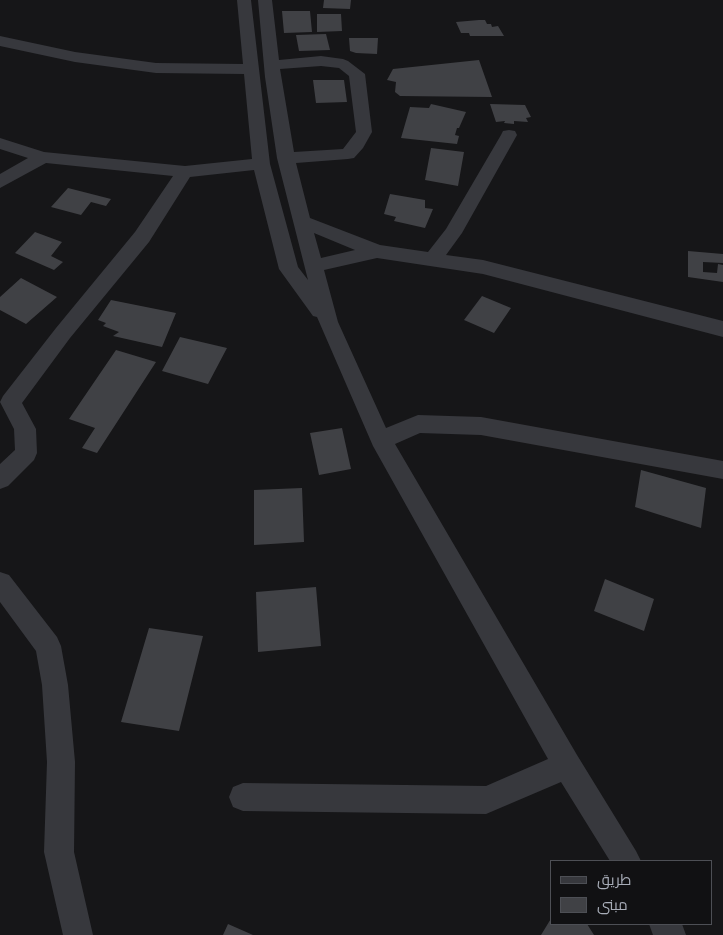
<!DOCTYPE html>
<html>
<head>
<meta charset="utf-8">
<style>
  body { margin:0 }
  #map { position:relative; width:723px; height:935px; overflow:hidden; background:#161618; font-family:"IBM Plex Sans",Cairo,sans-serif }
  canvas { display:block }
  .legend { position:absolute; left:550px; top:860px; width:162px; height:65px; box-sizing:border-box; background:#111113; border:1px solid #4d4f55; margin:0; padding:6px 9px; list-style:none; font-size:15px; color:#a8adb8 }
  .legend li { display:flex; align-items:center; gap:10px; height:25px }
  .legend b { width:25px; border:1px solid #4d4f55 }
</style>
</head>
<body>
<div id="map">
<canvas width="723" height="935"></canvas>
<ul class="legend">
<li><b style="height:6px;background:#37383d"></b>طريق</li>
<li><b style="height:14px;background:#404145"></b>مبنى</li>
</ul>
</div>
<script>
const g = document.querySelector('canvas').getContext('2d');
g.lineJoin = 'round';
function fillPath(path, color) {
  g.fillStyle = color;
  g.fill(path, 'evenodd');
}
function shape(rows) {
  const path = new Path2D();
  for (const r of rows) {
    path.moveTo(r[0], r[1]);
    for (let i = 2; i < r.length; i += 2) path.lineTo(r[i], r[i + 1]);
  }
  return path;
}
fillPath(shape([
  [324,0,351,0,350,9,323,8],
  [282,11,310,11,312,32,284,33],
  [317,14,341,14,342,31,317,32],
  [479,20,485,20,487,24,491,24,492,27,498,26,504,36,470,36,469,33,461,33,456,22],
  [326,34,330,50,299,51,296,35],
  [349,38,378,38,377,54,356,53,350,51],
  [479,60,492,97,400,96,395,92,396,82,387,80,393,69],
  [313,80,344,80,347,102,316,103],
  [431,104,466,112,459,128,457,128,455,135,459,136,457,144,401,138,410,107,429,108],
  [490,104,525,105,531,117,526,118,528,122,514,121,514,124,504,123,505,121,496,122],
  [431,148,464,152,458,186,425,180],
  [68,188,111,199,106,206,91,202,81,215,51,207],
  [390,194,425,200,425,208,433,209,425,228,394,221,396,217,384,214],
  [35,232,62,242,51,256,63,262,54,270,15,253],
  [688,251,723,254,723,263,703,262,703,272,717,273,718,264,723,265,723,282,688,277],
  [21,278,57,297,26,324,0,310,0,297],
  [482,296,511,308,494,333,464,320],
  [111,300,176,313,162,347,113,336,119,332,103,326,106,323,98,320],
  [180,337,227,348,208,384,162,371],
  [116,350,156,362,97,453,82,448,95,428,69,419],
  [342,428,351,469,319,475,310,433],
  [641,470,706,488,701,528,635,507],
  [302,488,304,542,254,545,254,490],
  [605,579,654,599,644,631,594,611],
  [316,587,321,646,258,652,256,592],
  [149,628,203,636,179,731,121,722],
  [552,917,552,924,587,924,594,935,541,935],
  [228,924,253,935,223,935]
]), '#404145');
fillPath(shape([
  [237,0,251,0,270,164,298,267,308,280,277,158,265,77,258,0,272,0,279,60,321,56,343,59,348,61,365,74,372,132,363,148,354,158,348,159,296,163,310,218,380,245,428,252,446,229,501,135,503,131,509,130,515,131,517,135,462,233,446,255,483,260,723,321,723,337,483,274,377,258,324,270,338,322,386,428,418,415,481,417,723,461,723,479,481,435,420,433,395,444,577,755,636,851,641,861,610,861,561,782,486,814,243,811,233,807,229,797,233,787,243,783,486,786,548,759,373,446,317,317,313,316,279,269,254,170,190,177,149,242,70,338,22,403,36,429,37,453,34,460,8,486,0,489,0,464,15,450,14,429,0,402,3,396,56,328,135,232,173,176,46,163,0,188,0,174,28,158,0,149,0,138,44,152,185,166,252,159,244,74,156,73,75,62,0,46,0,36,75,52,156,63,243,64,237,0],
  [321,66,339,68,349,76,356,132,343,149,294,152,280,69,321,66],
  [314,233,355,250,321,258,314,233],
  [0,572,9,575,57,637,61,646,68,685,75,762,74,852,93,935,63,935,44,852,47,762,42,685,36,651,0,602,0,572],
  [649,924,682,924,686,935,653,935,649,924]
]), '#37383d');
</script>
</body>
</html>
